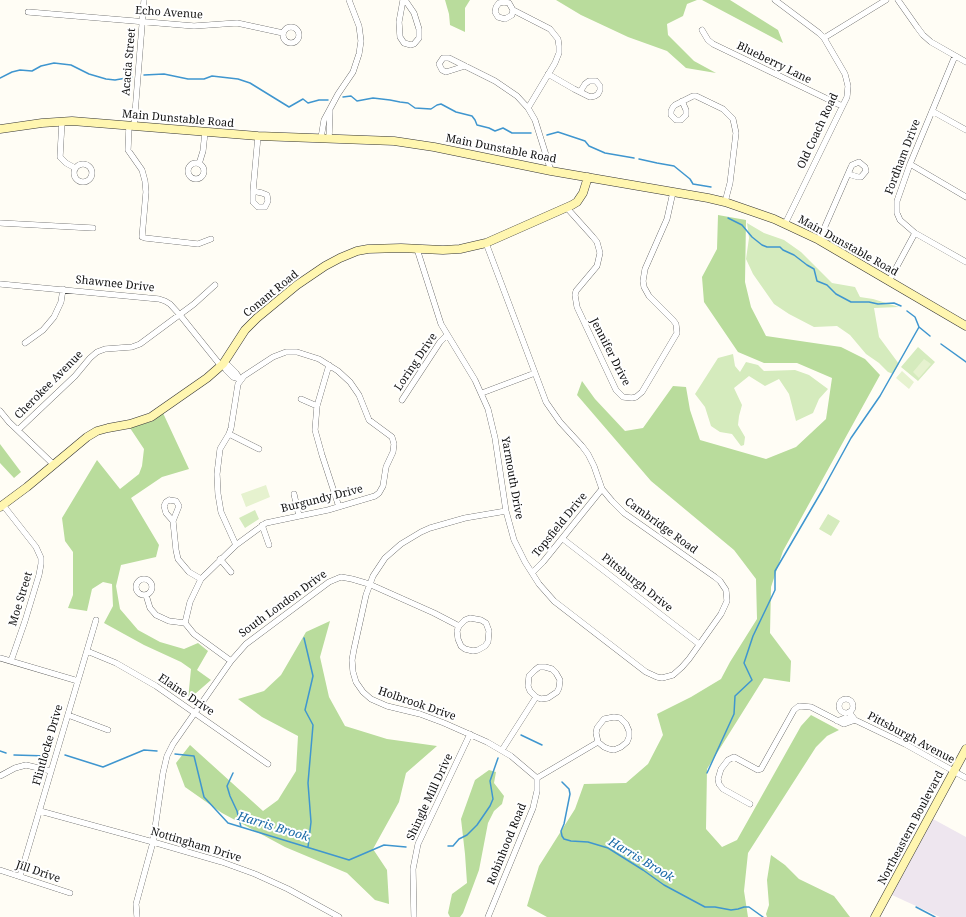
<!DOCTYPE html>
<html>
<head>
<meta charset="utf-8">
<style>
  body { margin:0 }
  canvas { display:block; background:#fffdf5 }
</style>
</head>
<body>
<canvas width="966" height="917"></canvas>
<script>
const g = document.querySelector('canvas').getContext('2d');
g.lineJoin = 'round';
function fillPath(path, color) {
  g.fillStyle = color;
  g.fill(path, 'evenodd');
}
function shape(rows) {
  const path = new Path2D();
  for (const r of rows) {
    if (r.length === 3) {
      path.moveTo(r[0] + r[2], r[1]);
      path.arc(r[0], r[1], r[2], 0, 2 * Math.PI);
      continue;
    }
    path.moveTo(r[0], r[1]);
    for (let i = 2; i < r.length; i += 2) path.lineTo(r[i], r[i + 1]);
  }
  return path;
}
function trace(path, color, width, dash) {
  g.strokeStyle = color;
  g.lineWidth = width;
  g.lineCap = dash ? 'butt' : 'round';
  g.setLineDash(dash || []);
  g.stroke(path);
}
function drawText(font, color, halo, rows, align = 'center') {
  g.font = font + ' "Noto Serif",serif';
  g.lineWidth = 4;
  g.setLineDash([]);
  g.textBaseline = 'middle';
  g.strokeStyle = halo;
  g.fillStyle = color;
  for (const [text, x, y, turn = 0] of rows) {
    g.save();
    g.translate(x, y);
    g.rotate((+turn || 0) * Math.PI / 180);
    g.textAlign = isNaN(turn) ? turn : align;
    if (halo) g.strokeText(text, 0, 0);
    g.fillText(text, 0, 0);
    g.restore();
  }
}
fillPath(shape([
  [933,819,966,837,966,917,940,917,892,895]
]), '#eee6ef');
fillPath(shape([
  [747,223,764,233,784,240,801,252,832,283,855,287,860,297,873,299,899,307,874,308,879,337,899,364,893,374,888,372,879,363,866,354,850,335,837,326,814,327,789,314,774,304,753,274,746,259,749,238],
  [918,347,935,362,918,381,901,367],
  [733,354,735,366,740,372,746,362,758,365,764,371,795,370,809,375,828,389,819,399,813,413,796,421,789,394,779,379,765,386,749,376,734,388,742,405,739,416,738,425,745,437,744,445,741,446,732,434,720,432,711,426,705,407,695,394,718,358],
  [255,510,259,519,245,528,239,518],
  [828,514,840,521,831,536,819,529]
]), '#d5ebbd');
fillPath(shape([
  [445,0,470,0,465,8,465,32,450,25,449,14],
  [556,0,697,0,687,4,683,16,667,24,668,35,694,61,716,73,686,68,667,51,628,37,581,15],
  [702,0,730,0,778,30,783,43],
  [718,215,746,220,745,282,751,307,766,336,841,347,865,359,880,375,783,551,771,587,770,633,791,661,790,682,764,678,707,769,706,829,722,847,737,840,801,726,811,715,839,730,827,736,816,747,748,853,744,891,748,917,547,917,527,906,539,866,575,809,584,784,626,783,648,764,663,735,657,714,691,697,721,679,730,662,757,619,756,579,734,550,651,481,577,395,582,381,595,399,625,431,643,428,673,386,686,387,690,410,700,440,766,459,796,447,826,419,832,378,797,363,764,363,738,352,704,302,702,277,717,249],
  [163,413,189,469,162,477,131,498,159,545,156,557,121,565,116,586,120,609,138,630,160,642,184,649,198,643,208,651,197,670,211,680,188,700,191,669,181,662,144,645,104,623,113,606,112,584,103,582,92,589,87,611,68,608,73,595,73,552,65,541,62,518,97,460,120,489,139,474,142,466,144,449,130,428,153,421],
  [0,444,21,472,14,478,0,463],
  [330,621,320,657,329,697,345,726,387,739,437,746,406,773,399,802,373,849,387,870,389,904,375,900,347,873,285,847,222,813,185,787,176,763,190,745,263,811,278,800,296,771,298,736,262,717,238,699,264,691,281,675,306,632],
  [489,770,496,772,494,783,504,796,502,804,494,811,488,823,479,870,463,913,460,917,450,917,448,913,452,894,467,883,465,854,461,819,475,780],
  [771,855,785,865,799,879,834,896,850,917,767,917,766,914,769,905,767,880]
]), '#b9dc9c');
fillPath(shape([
  [924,359,931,364,919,378,913,372],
  [902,371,914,382,909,389,896,378],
  [266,485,270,497,246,507,241,494]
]), '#e6f2cf');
trace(shape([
  [144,75,164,74,188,79,204,79,212,76,238,79,250,83,289,107,303,99,308,103,319,100,328,100],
  [0,78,12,72,20,70,32,71,41,66,54,63,71,65,89,74,106,79,115,80,132,77],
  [343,97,351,96,357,101,373,98,390,100,400,102,408,103,415,108,431,109,437,105,441,104,456,112,472,116,475,120,477,125,489,128,495,131,503,128,512,133,531,133],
  [547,135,558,132,585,141,589,146,605,153,634,158],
  [639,159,657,163,674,166,690,179,693,184,711,187],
  [728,218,742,225,752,237,762,245,767,247,780,247,783,250,794,255,807,265,814,269,817,281,827,285,836,294,851,302,869,302,878,304,894,303,901,306],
  [907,311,915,317,919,327,930,336],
  [941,344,966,362],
  [304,638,313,676,305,710,313,725,308,783,311,822,308,847],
  [521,735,542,745],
  [0,751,6,753],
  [175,754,194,756,204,797,228,823,349,860,384,845,406,847],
  [14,755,48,756],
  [65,755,103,767,144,750,157,751],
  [233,773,227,786,230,796,237,811,241,827],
  [707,773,734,714,735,696,752,680,744,663,753,636,775,590,775,571,823,489,851,438,880,396,919,327],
  [562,782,569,789,570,794,564,824,561,831,562,836,564,839,571,841,588,842,608,848,643,870,664,885,705,907,715,907,731,910,738,909,744,907,749,907,763,917],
  [448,846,453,846,459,839,467,835,477,825,490,806,493,799,490,781,498,758],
  [916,907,935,917]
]), '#3f96cf', 1.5);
const street = shape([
  [403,0,399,22,400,37,404,43,411,45,414,44,419,38,419,29,414,13,405,0],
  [775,0,819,33,824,38,845,74,848,86,847,97,785,224],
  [898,0,917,27,923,35,931,42,966,62],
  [513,10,512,15,505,19,498,17,495,12,496,7,499,3,504,2,509,3,513,10,550,29,558,39,559,46,559,53,555,63,528,108],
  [28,12,194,26,237,23,283,33],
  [291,35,8],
  [702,30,708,40,713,44,842,106],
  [824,38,886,0],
  [465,66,446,72,442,70,439,64,443,58,449,58,495,81,517,96,528,108,535,120,551,171],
  [548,74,574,89,590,97,595,96,598,94,600,90,600,86,596,81,589,81,585,84,580,92],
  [682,101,686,110,686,115,681,120,676,120,671,115,671,111,673,107,675,105,693,96,696,96,723,109,733,119,736,133,730,183,725,202],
  [932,111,966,130],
  [62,121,60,157,66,163,75,168],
  [129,126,128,150,142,170,145,181,146,192,142,237,145,238,198,244,211,239],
  [134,126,144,0],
  [321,138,324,120,338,94,353,72,359,54,361,41,359,26,349,0],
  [329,139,330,111],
  [196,171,8],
  [83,173,9],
  [199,164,203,151,205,132],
  [910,164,966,197],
  [253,191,262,193,267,195,268,201,265,207,258,207,253,202,253,191,258,136],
  [567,208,593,237,597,242,600,253,597,266,576,291,575,295,577,307,616,390,623,397,632,398,636,397,642,392,677,333,676,324,673,320,649,296,644,287,643,281,645,269,667,219,673,192],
  [0,223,93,228],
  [915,233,966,262],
  [819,240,851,167,852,165,859,162,865,167,866,171,861,177,858,177,848,174],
  [417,249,441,324,475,380,488,409,495,438,506,511,514,540,525,562,539,584,554,601,646,672,657,677,662,678,673,675,682,667,689,659,721,614,727,601,726,590,720,581,715,577,624,513,612,501,602,489,594,466,588,454,582,446,560,422,546,402,486,243],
  [889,281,915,233,900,220,897,213,897,201,910,164,955,56],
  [0,284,159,299,165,301,170,304,180,315,221,366],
  [25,343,43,330,54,317,61,302,63,289],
  [223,364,228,365,236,373,240,379],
  [223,364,226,370,233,377,240,379],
  [329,365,317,406,315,430,322,455,339,507],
  [482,393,535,373],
  [301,399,317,406],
  [402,400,440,342,447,335],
  [0,411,9,422,53,464],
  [18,430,75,376,90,358,97,352,105,349,132,347,140,344,194,304,215,285],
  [229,434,259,449],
  [294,494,299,516],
  [169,500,176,501,179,506,173,521,166,513,164,506,166,502,169,500],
  [3,505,36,547,41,558,41,564,39,575,25,621,11,661],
  [506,511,465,518,430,528,421,532,401,544,385,558,373,576,366,595,354,649,352,660,353,672,356,682,363,692,371,699,387,706,420,714,444,723,487,742,511,756,537,778],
  [173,521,176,550,178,559,189,572,201,579],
  [262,525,269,545],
  [563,539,699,644],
  [220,559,231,572],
  [532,573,543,562,602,489],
  [144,587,8],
  [146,595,150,608,156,615,169,621,185,623],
  [87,651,116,663,156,686,268,764],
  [0,658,78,681],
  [231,661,194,634,185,623,190,602,201,579,236,545,266,523,328,510,375,496,379,493,383,486,386,467,393,452,394,444,392,437,369,420,359,395,350,382,338,371,319,359,297,352,286,352,273,357,244,376,238,384,231,428,229,434,220,449,217,474,218,494,221,512,236,545],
  [846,706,7],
  [849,712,855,720,905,744,966,778],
  [68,715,108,730],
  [837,721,845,718,855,720],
  [502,750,536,697,541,699,548,698,557,692,559,688,560,680,556,673,552,669,545,667,539,667,535,670,529,676,528,686,530,691,536,697],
  [0,776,15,768,26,765,51,771],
  [537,778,598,742,604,747,609,749,614,750,621,747,627,742,629,737,629,731,626,724,620,718,614,717,604,719,597,728,596,733,598,742],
  [750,804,723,789,719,784,718,779,721,769,728,760,734,757,758,770,761,769,794,710,799,706,811,707,844,724,855,720],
  [40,811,153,842,222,862,255,874,288,889,339,917],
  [0,870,70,893],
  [20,876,96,620],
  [137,917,136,904,153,842,163,773,167,756,173,744,231,661,246,644,329,582,341,577,352,579,369,584,434,613,459,626,465,620,470,618,481,620,486,623,489,631,488,642,485,646,478,650,473,651,465,649,461,646,458,639,457,631,459,626],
  [414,917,413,869,418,844,470,734],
  [488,917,533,808,537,791,537,778]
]);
const secondary = shape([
  [0,129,42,123,72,121,258,136,394,141,434,147,551,171,708,198,725,202,774,219,819,240,966,326],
  [0,507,27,487,87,437,97,431,108,428,130,424,151,417,207,378,223,364,245,330,257,318,297,285,325,266,340,258,357,251,368,249,401,248,443,250,460,249,486,243,572,205,577,202,583,193,588,177],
  [875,917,966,749]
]);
trace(street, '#444', 6);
trace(secondary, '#333', 9);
trace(street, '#fff', 5.5);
trace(secondary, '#fff6b0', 8);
drawText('11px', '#111', '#fff', [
  ["Echo Avenue",169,13,4],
  ["Acacia Street",129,62,-85],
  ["Blueberry Lane",774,63,26],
  ["Main Dunstable Road",178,119,5],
  ["Old Coach Road",818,131,-65],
  ["Main Dunstable Road",501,149,11],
  ["Fordham Drive",903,157,-69],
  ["Main Dunstable Road",848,246,29],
  ["Shawnee Drive",115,284,6],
  ["Conant Road",271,294,-39],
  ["Jennifer Drive",610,352,63],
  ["Loring Drive",416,362,-56],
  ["Cherokee Avenue",49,385,-45],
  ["Yarmouth Drive",512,478,80],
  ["Burgundy Drive",322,499,-14],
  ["Topsfield Drive",560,525,-51],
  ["Cambridge Road",661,526,36],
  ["Pittsburgh Drive",637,583,38],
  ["Moe Street",21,599,-73],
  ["South London Drive",283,604,-36],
  ["Elaine Drive",186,695,34],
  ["Holbrook Drive",417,704,19],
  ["Pittsburgh Avenue",911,738,28],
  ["Flintlocke Drive",48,745,-74],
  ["Shingle Mill Drive",430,797,-65],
  ["Northeastern Boulevard",911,828,-62],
  ["Robinhood Road",507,844,-68],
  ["Nottingham Drive",196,845,17],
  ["Jill Drive",38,872,19]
]);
drawText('italic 12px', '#1768a6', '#fff', [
  ["Harris Brook",273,827,17],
  ["Harris Brook",641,860,31]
]);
</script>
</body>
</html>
